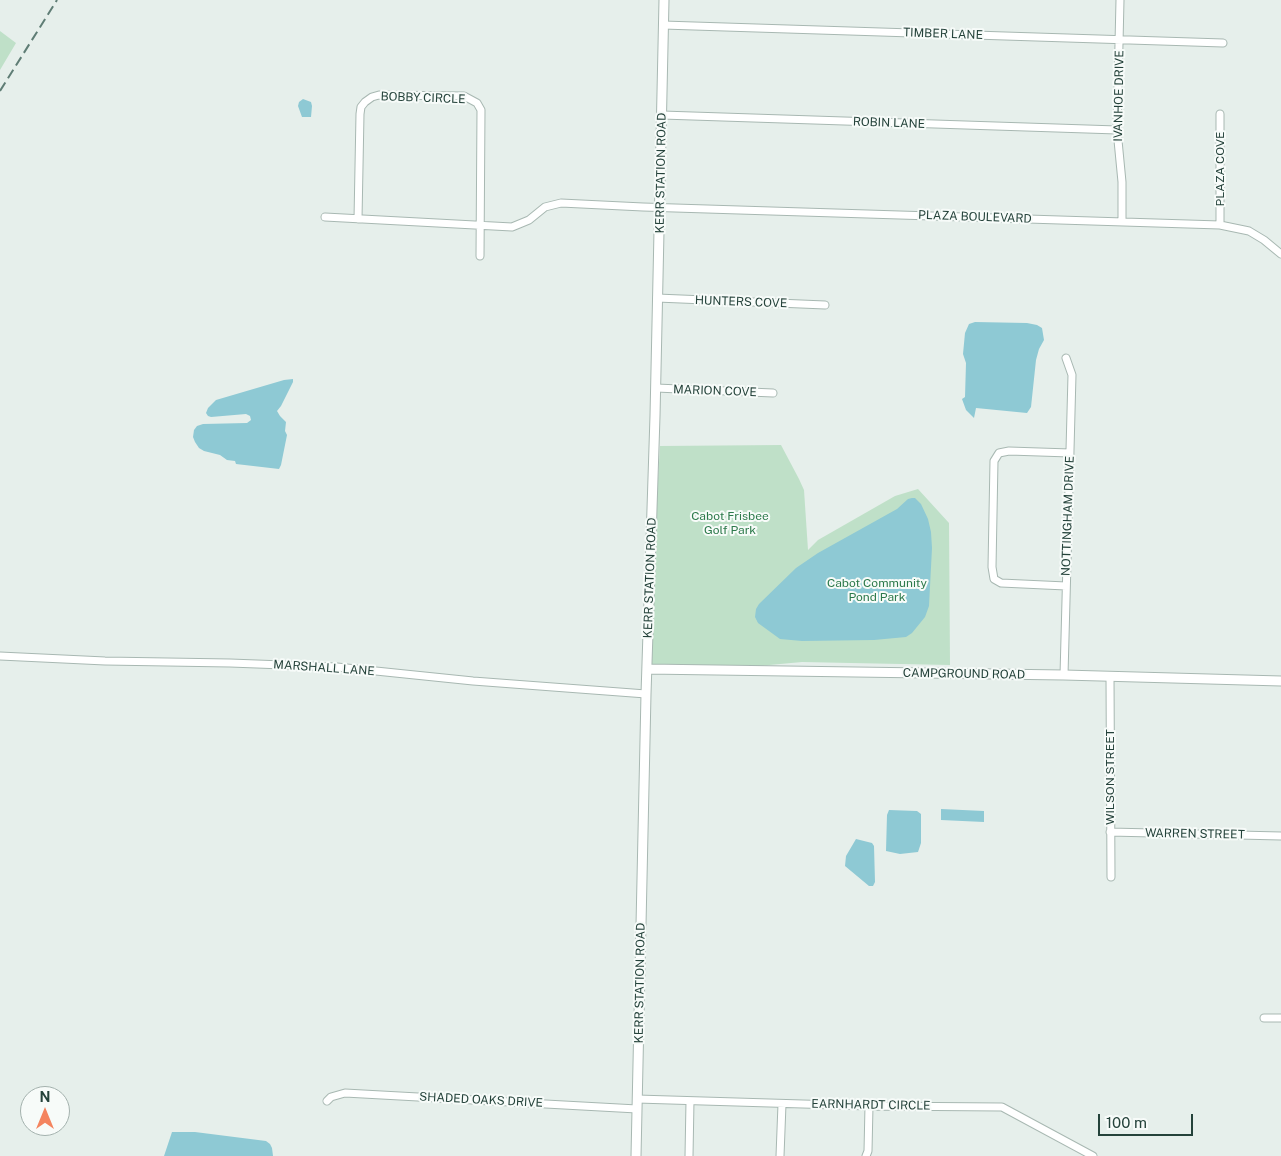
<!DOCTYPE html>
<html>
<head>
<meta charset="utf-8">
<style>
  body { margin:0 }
  #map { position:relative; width:1281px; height:1156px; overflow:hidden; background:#e6efeb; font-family:"Public Sans",sans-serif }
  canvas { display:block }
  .north { position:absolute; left:20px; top:1086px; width:50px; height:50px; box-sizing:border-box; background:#f7fbf9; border:1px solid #a3b1ad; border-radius:50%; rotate:0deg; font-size:14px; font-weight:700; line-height:20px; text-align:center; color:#24423a }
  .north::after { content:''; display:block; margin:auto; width:18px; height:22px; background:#f4845f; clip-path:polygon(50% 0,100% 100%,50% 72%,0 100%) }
  .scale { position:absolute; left:1098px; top:1114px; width:95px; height:22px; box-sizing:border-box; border:2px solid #24423a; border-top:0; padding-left:6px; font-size:15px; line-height:18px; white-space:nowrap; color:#24423a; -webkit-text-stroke:4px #f7fbf9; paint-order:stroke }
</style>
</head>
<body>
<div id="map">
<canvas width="1281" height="1156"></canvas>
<div class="north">N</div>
<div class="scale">100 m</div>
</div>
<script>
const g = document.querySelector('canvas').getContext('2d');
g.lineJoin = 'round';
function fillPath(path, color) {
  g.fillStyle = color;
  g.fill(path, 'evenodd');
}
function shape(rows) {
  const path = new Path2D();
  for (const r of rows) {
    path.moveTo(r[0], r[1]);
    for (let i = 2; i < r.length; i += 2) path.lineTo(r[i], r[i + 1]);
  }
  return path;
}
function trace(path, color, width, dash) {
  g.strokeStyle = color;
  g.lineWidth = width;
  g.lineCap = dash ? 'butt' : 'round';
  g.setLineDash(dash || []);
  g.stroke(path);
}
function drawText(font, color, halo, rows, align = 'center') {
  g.font = font + ' "Public Sans",sans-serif';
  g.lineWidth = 4;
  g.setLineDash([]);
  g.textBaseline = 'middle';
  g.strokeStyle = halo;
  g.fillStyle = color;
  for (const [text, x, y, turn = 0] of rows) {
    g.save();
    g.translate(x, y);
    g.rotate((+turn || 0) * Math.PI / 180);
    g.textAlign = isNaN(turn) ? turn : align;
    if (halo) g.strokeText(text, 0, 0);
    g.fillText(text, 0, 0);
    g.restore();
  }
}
fillPath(shape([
  [0,31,16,43,0,70],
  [781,445,799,479,804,490,808,550,818,540,895,496,918,489,949,523,950,665,802,662,715,670,647,669,660,446]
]), '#bfe0c8');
fillPath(shape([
  [303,99,311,102,312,106,311,117,302,117,298,106,299,102],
  [975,322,1027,323,1037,325,1042,328,1044,340,1039,349,1036,360,1031,407,1027,413,976,408,974,418,966,410,962,399,965,397,966,363,963,354,965,333,969,324],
  [293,379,293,382,281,406,277,411,280,416,286,422,285,431,287,435,281,465,279,469,236,464,235,461,227,460,220,455,204,451,199,448,195,442,193,437,194,430,197,426,203,424,247,423,251,420,250,416,246,414,211,417,208,416,206,413,208,408,216,400,284,380],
  [912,498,915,498,921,504,928,519,931,532,932,548,929,606,925,617,912,633,906,637,874,640,802,641,780,639,758,623,755,617,756,609,759,604,796,568,818,553,897,509,908,499],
  [941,809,984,811,984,822,941,820],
  [889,810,917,811,921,814,921,843,918,852,900,854,886,851,887,815],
  [856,839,872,843,874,846,875,882,873,886,869,886,845,866,846,856],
  [172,1132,195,1132,266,1141,270,1144,272,1148,273,1156,164,1156]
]), '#8ec9d4');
const minor = shape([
  [1120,0,1117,130,1122,182,1122,222],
  [663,25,1223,43],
  [1220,114,1220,225],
  [662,115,1117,130],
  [325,217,512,227,529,220,545,207,561,203,643,207,1220,225,1249,231,1264,240,1281,254],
  [358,219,360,114,361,107,365,102,372,97,379,95,464,96,477,103,481,110,480,256],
  [657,298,825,305],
  [656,388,773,393],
  [1066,586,1001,583,994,579,992,567,994,461,999,453,1009,451,1070,453],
  [0,656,105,661,230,663,337,667,473,681,646,694],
  [1064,675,1072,375,1066,358],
  [1110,677,1111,877],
  [1110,832,1281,836],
  [1264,1018,1281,1018],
  [637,1099,869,1106,1002,1107,1093,1156],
  [327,1101,331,1097,345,1093,637,1109],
  [689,1156,690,1101],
  [780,1156,782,1104],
  [866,1156,868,1151,869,1106]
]);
const tertiary = shape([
  [647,669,1064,675,1281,681],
  [636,1156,646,694,655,416,664,0]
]);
trace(minor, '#a8b8b2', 9);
trace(tertiary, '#a8b8b2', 11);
trace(minor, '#fff', 7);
trace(tertiary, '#fff', 9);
trace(shape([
  [0,91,57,0]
]), '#5f7d75', 2, [10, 5]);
drawText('12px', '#24423a', '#f7fbf9', [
  ["TIMBER LANE",943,34,2],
  ["IVANHOE DRIVE",1119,96,-89],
  ["BOBBY CIRCLE",423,98,2],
  ["ROBIN LANE",889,123,2],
  ["PLAZA COVE",1220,169,-90],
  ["KERR STATION ROAD",661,173,-89],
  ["PLAZA BOULEVARD",975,217,2],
  ["HUNTERS COVE",741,302,2],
  ["MARION COVE",715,391,2],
  ["NOTTINGHAM DRIVE",1068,516,-88],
  ["KERR STATION ROAD",650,578,-88],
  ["MARSHALL LANE",324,668,4],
  ["CAMPGROUND ROAD",964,674,1],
  ["WILSON STREET",1110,777,-90],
  ["WARREN STREET",1195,834,1],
  ["KERR STATION ROAD",640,983,-89],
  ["SHADED OAKS DRIVE",481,1100,3],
  ["EARNHARDT CIRCLE",871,1105,1]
]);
drawText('12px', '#2d7a4b', '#f7fbf9', [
  ["Cabot Frisbee",730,516],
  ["Golf Park",730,530],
  ["Cabot Community",877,583],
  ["Pond Park",877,597]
]);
</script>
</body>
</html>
